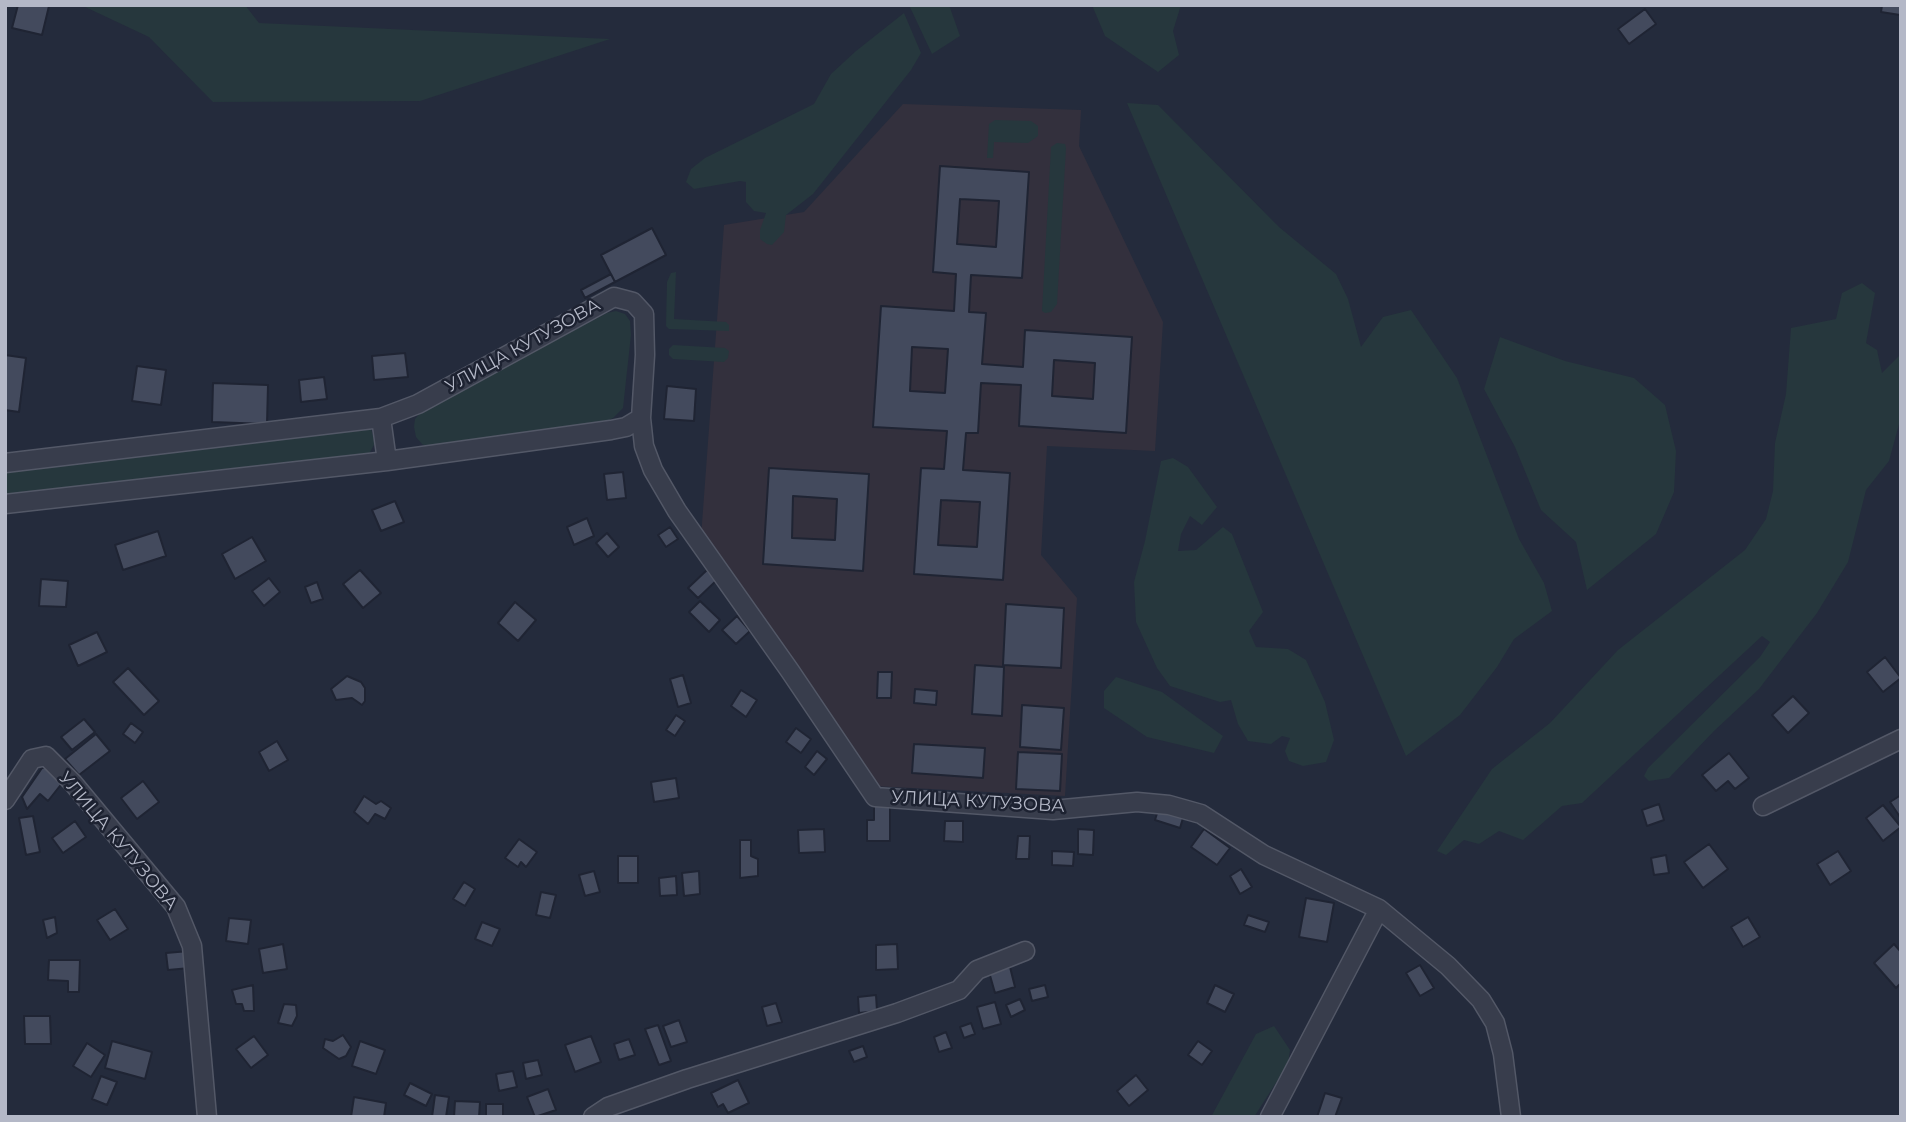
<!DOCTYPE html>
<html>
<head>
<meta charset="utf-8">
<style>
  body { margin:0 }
  #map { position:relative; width:1906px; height:1122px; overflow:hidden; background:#242b3c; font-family:Montserrat,sans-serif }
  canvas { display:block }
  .frame { position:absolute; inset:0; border:7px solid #b4b8c7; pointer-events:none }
</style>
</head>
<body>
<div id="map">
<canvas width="1906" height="1122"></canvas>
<div class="frame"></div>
</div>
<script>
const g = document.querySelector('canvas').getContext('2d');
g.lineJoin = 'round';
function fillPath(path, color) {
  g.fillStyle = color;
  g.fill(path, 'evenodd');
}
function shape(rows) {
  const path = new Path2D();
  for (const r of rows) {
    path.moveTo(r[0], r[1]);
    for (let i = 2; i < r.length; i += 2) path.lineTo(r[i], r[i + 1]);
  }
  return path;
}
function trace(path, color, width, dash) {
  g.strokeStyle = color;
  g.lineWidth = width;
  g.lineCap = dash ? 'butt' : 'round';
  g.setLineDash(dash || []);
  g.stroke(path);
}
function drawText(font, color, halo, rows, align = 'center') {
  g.font = font + ' Montserrat,sans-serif';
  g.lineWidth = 5;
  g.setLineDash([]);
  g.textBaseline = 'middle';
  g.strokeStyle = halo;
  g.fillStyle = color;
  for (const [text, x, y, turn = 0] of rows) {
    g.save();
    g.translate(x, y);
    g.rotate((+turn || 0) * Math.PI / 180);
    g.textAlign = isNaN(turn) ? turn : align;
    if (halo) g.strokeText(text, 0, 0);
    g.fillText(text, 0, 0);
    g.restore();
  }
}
fillPath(shape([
  [903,104,1081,110,1079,146,1163,322,1155,451,1047,446,1041,555,1077,598,1065,796,873,786,701,537,724,225,804,212]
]), '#33303d');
fillPath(shape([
  [81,5,245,5,259,23,610,39,420,101,213,102,149,37],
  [909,5,949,5,960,36,932,54],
  [1092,5,1181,5,1173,31,1179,55,1158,72,1105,36],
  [904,13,921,53,911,70,813,194,786,215,784,232,772,245,767,244,760,239,760,230,766,213,754,211,746,202,746,182,740,181,694,189,686,182,691,169,705,158,814,104,831,74,856,51],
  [1127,103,1158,105,1279,227,1336,274,1348,299,1361,347,1383,317,1411,310,1457,378,1519,539,1544,583,1552,611,1514,639,1497,667,1460,715,1406,756],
  [995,120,1031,121,1038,126,1038,136,1028,143,994,142,993,158,987,158,989,124],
  [1057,143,1065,144,1066,148,1057,304,1051,312,1045,313,1042,311,1051,147],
  [676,272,674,319,726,322,729,325,729,331,669,329,666,326,667,282,671,273],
  [1862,283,1875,293,1866,343,1877,350,1882,373,1901,354,1901,417,1889,461,1866,490,1848,562,1817,613,1759,689,1714,731,1669,778,1649,781,1644,776,1648,768,1760,657,1770,642,1762,636,1582,803,1562,806,1523,840,1499,831,1479,844,1464,840,1446,855,1437,851,1492,769,1550,723,1618,650,1745,550,1766,519,1773,491,1775,443,1786,394,1791,328,1836,319,1842,293],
  [616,311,625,314,630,321,631,335,623,408,613,418,607,421,429,448,422,444,416,437,414,427,415,419,422,411,607,313],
  [1500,337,1565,361,1634,378,1665,405,1676,451,1674,492,1656,534,1587,590,1576,542,1541,510,1515,447,1484,389],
  [673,345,725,348,729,351,728,358,724,362,673,359,669,355,669,349],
  [366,425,371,429,375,443,369,454,5,499,5,471],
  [1173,458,1188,467,1217,507,1202,525,1190,516,1181,534,1178,551,1196,550,1223,527,1232,534,1263,612,1249,631,1256,647,1288,649,1306,660,1325,702,1334,740,1326,762,1303,766,1289,761,1285,751,1290,738,1282,736,1271,744,1248,741,1238,724,1231,700,1220,702,1170,686,1157,668,1136,622,1134,582,1145,541,1161,461],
  [1116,677,1162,692,1223,736,1214,753,1147,737,1104,708,1104,691],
  [1274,1026,1290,1050,1288,1064,1254,1117,1211,1117,1256,1034]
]), '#26373d');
const building = shape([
  [18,5,49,6,42,35,12,28,18,5],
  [1882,5,1901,5,1900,15,1881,12,1882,5],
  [1645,9,1656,24,1629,44,1618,29,1645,9],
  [940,166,1029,172,1022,278,971,275,969,312,986,313,982,364,1023,367,1025,330,1132,337,1126,433,1019,426,1021,385,981,383,978,433,966,433,963,470,1010,473,1003,580,914,574,921,468,944,469,947,431,873,427,881,306,954,311,956,274,933,272,940,166],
  [960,199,999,201,996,247,957,244,960,199],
  [912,347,948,349,945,393,910,391,912,347],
  [1054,360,1095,363,1093,399,1052,396,1054,360],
  [941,500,980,502,977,547,938,545,941,500],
  [652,228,666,255,615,282,601,255,652,228],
  [611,274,615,282,585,298,581,290,611,274],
  [405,353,408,377,374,380,372,356,405,353],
  [5,355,26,358,19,412,5,410,5,355],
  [137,366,166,370,161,405,132,401,137,366],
  [324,377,327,399,301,402,299,380,324,377],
  [213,383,268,385,267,424,212,422,213,383],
  [667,386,696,389,694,421,664,419,667,386],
  [769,468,869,474,863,571,763,564,769,468],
  [793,496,837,499,835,540,792,538,793,496],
  [623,472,626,498,607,500,604,474,623,472],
  [395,501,404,522,381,531,372,510,395,501],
  [587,518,594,536,574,545,567,527,587,518],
  [670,527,678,539,666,547,658,535,670,527],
  [158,531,166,556,123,570,115,545,158,531],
  [607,533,619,547,608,557,596,543,607,533],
  [252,537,266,561,235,579,222,554,252,537],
  [360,570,381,593,363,608,343,584,360,570],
  [707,570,717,580,698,598,688,588,707,570],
  [269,578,280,592,264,606,252,591,269,578],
  [41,579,68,581,66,607,39,606,41,579],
  [317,582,323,599,311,603,305,587,317,582],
  [700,601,720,620,709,632,689,612,700,601],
  [515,602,536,620,518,641,498,623,515,602],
  [1006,604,1064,608,1061,668,1003,665,1006,604],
  [737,616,750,631,736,644,722,630,737,616],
  [97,632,107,652,78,666,69,645,97,632],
  [1885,657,1901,678,1883,692,1867,672,1885,657],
  [975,665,1004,667,1002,716,972,714,975,665],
  [128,668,159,701,144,715,113,682,128,668],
  [878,672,892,672,891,698,877,698,878,672],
  [683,675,691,703,678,707,670,679,683,675],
  [347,676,361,682,365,688,365,701,362,705,352,698,336,700,331,689,347,676],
  [915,689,937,691,936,705,914,703,915,689],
  [741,690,757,700,746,717,731,706,741,690],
  [1793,696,1809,713,1788,733,1772,715,1793,696],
  [1022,705,1064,708,1061,750,1020,747,1022,705],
  [676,715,685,721,675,736,666,730,676,715],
  [84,719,95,732,72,750,61,737,84,719],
  [131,723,143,732,135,743,123,734,131,723],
  [796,728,811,739,801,753,786,742,796,728],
  [96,734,110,751,79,775,65,759,96,734],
  [277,741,288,760,269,771,259,752,277,741],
  [914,744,985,748,983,778,912,773,914,744],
  [817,751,827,759,814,775,805,767,817,751],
  [1018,752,1062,754,1060,791,1016,789,1018,752],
  [1729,753,1749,778,1735,789,1728,781,1716,791,1702,775,1729,753],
  [42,768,49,768,63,782,48,801,40,794,27,809,22,797,42,768],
  [676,778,679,798,654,802,651,782,676,778],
  [143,781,159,802,137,819,121,798,143,781],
  [1901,795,1901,816,1900,817,1890,802,1901,795],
  [364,796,376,804,381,801,391,808,385,819,375,814,368,824,354,812,364,796],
  [1659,804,1664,820,1647,826,1642,810,1659,804],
  [1883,805,1901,827,1883,841,1866,818,1883,805],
  [874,806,890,806,890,841,867,841,867,820,874,820,874,806],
  [1158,810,1183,818,1180,828,1155,820,1158,810],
  [33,816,40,852,26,855,19,818,33,816],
  [75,821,86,837,63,853,52,838,75,821],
  [945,821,963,821,963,842,944,841,945,821],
  [824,829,825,852,799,853,798,830,824,829],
  [1078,829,1094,830,1093,855,1078,854,1078,829],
  [1204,829,1230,848,1217,865,1191,847,1204,829],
  [1018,836,1030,836,1029,859,1016,859,1018,836],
  [519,839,537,852,526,867,521,862,518,867,505,858,519,839],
  [740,840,751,840,751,856,758,859,758,876,740,878,740,840],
  [1709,844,1728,869,1703,888,1684,862,1709,844],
  [1052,851,1074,852,1073,866,1052,865,1052,851],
  [1838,851,1851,871,1830,885,1817,864,1838,851],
  [1666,855,1669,873,1654,875,1651,858,1666,855],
  [618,856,638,856,638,883,618,883,618,856],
  [1241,869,1252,887,1240,894,1230,876,1241,869],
  [594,871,600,892,585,896,579,875,594,871],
  [699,871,700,894,684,896,682,873,699,871],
  [676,876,677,895,660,896,659,878,676,876],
  [464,882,475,889,465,906,453,899,464,882],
  [541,892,556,895,550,918,536,915,541,892],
  [1306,898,1334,903,1327,942,1299,937,1306,898],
  [115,909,128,929,110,940,97,920,115,909],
  [1248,915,1269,922,1265,932,1244,925,1248,915],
  [55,917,57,933,47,938,43,920,55,917],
  [1748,917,1760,937,1743,947,1731,927,1748,917],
  [229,918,251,920,248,944,226,941,229,918],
  [482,922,500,929,492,946,475,939,482,922],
  [283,944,287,969,263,973,259,949,283,944],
  [897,944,898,969,876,970,876,945,897,944],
  [1894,944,1901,952,1901,983,1896,988,1874,963,1894,944],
  [189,951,190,968,168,970,166,953,189,951],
  [49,960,80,960,79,992,68,992,68,981,48,980,49,960],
  [1420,965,1434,988,1420,996,1406,973,1420,965],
  [1010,967,1015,987,995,993,989,972,1010,967],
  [253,985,254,1011,244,1011,242,1004,236,1004,232,990,253,985],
  [1045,985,1048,997,1032,1001,1029,989,1045,985],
  [1215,985,1234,994,1225,1012,1207,1003,1215,985],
  [876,995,877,1011,859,1013,858,997,876,995],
  [1020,999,1025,1010,1011,1017,1006,1005,1020,999],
  [995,1002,1001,1024,983,1029,977,1007,995,1002],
  [776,1003,782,1022,767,1026,762,1007,776,1003],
  [284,1004,296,1005,297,1016,292,1026,278,1023,284,1004],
  [24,1016,50,1016,51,1044,25,1044,24,1016],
  [679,1020,687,1042,671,1047,663,1026,679,1020],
  [971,1023,975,1034,964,1038,960,1027,971,1023],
  [658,1025,671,1061,659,1065,645,1029,658,1025],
  [946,1032,952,1048,939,1052,934,1037,946,1032],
  [343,1035,351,1047,346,1056,339,1059,323,1048,325,1039,333,1041,343,1035],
  [254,1036,268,1055,251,1068,236,1049,254,1036],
  [591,1036,601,1062,575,1072,565,1045,591,1036],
  [629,1039,635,1055,619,1060,614,1044,629,1039],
  [112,1041,152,1052,145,1079,105,1068,112,1041],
  [360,1041,385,1050,376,1074,352,1066,360,1041],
  [1198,1041,1212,1051,1202,1065,1188,1055,1198,1041],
  [87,1043,105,1055,91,1077,73,1066,87,1043],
  [863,1046,867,1057,854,1062,849,1051,863,1046],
  [538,1060,542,1075,526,1079,523,1063,538,1060],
  [513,1071,517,1087,499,1091,496,1074,513,1071],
  [1136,1075,1148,1090,1129,1106,1117,1091,1136,1075],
  [101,1076,117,1082,107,1105,92,1099,101,1076],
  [738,1080,749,1103,728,1113,723,1104,718,1107,711,1093,738,1080],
  [410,1083,432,1094,426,1106,404,1095,410,1083],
  [548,1089,556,1110,535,1117,527,1097,548,1089],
  [1325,1093,1342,1098,1335,1117,1317,1117,1325,1093],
  [435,1095,449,1097,446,1117,432,1117,435,1095],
  [354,1097,386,1103,384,1117,351,1117,354,1097],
  [455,1101,480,1102,479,1117,454,1117,455,1101],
  [486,1104,503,1104,503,1117,486,1117,486,1104]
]);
fillPath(building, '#434a5d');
trace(building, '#1f2433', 2);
const minor = shape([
  [381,418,387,461],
  [5,463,381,418,418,404,614,297,633,302,644,314,645,355,641,418,644,446,653,470,677,511,790,671,875,797,1053,810,1137,802,1169,805,1201,814,1264,855,1379,909,1448,966,1481,1000,1495,1023,1503,1054,1511,1117],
  [5,504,387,461,611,430,626,427,641,418],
  [5,800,32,759,46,756,73,783,176,907,192,946,207,1117],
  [1763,806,1901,739],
  [593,1117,608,1107,687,1079,897,1013,959,990,977,970,1025,951],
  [1270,1117,1379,909]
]);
trace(minor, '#535867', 21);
trace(minor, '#383d4c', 18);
drawText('18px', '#b4b8c7', '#1d2231', [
  ["УЛИЦА КУТУЗОВА",523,346,-29],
  ["УЛИЦА КУТУЗОВА",978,802,3],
  ["УЛИЦА КУТУЗОВА",118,841,50]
]);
</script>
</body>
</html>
